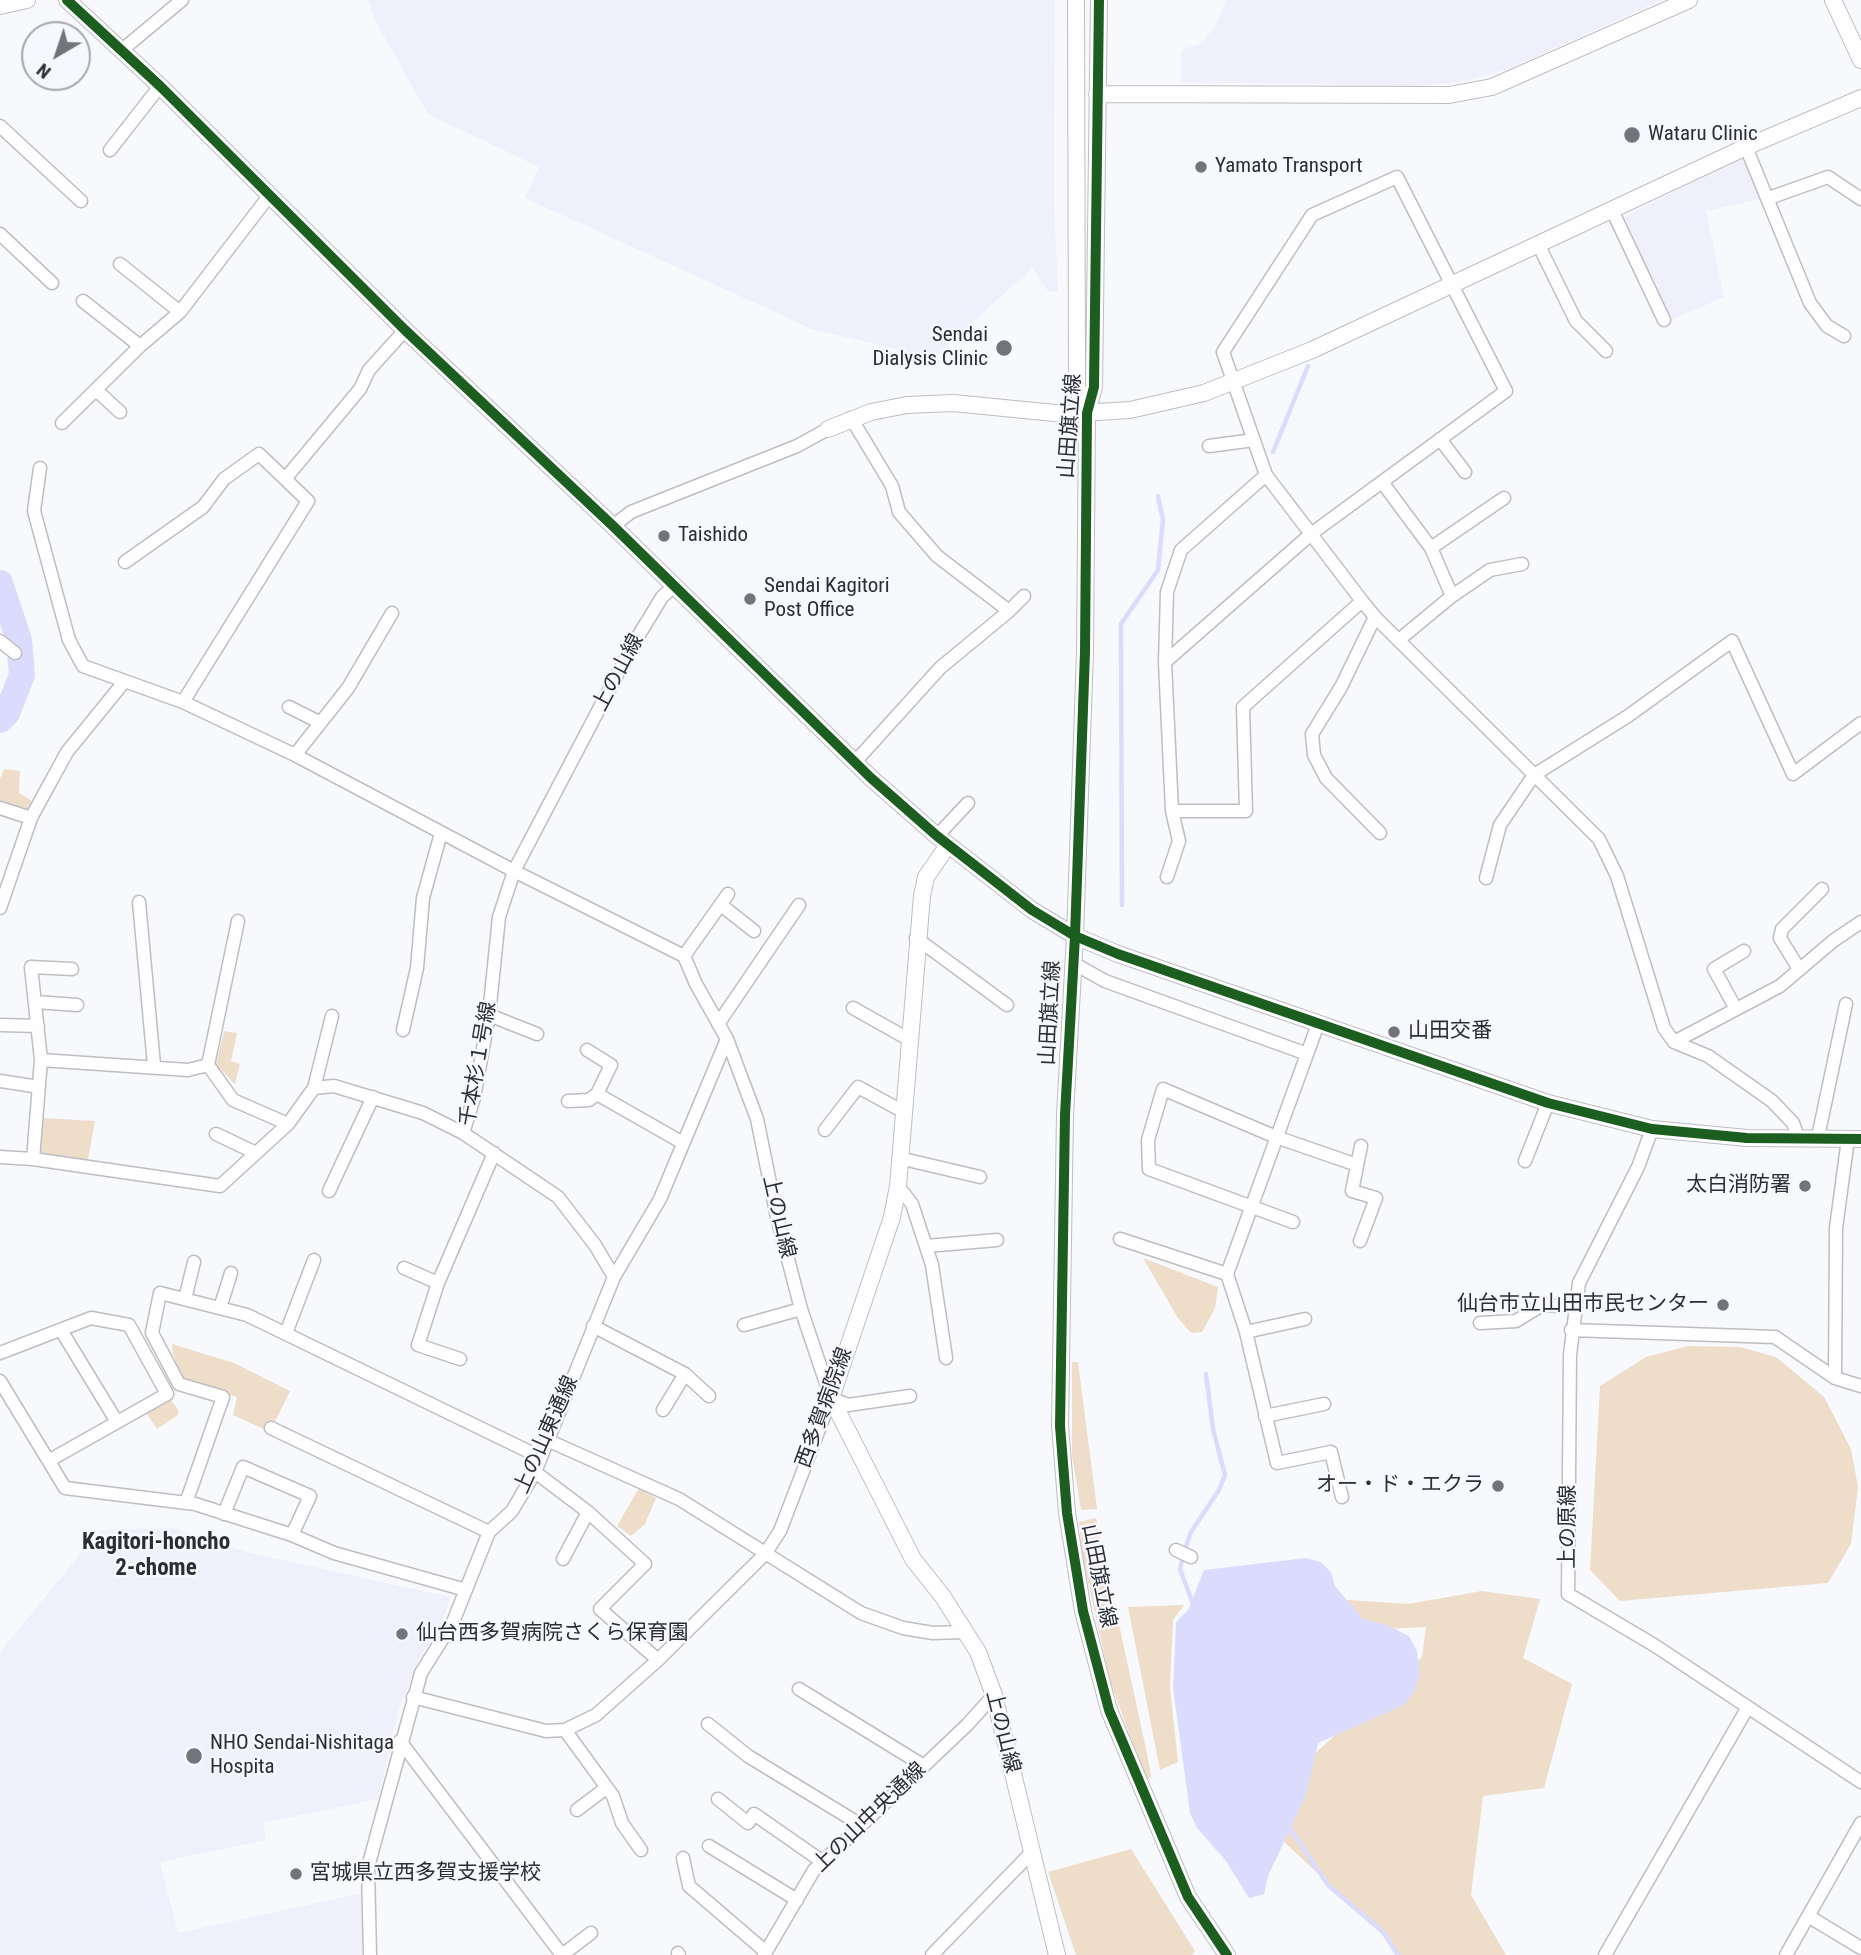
<!DOCTYPE html>
<html>
<head>
<meta charset="utf-8">
<style>
  body { margin:0 }
  #map { position:relative; width:1861px; height:1955px; overflow:hidden; background:#f8f9fc; font-family:"Roboto Condensed",sans-serif }
  canvas { display:block }
  .north { position:absolute; left:21px; top:21px; width:70px; height:70px; box-sizing:border-box; background:#f7f8fd; border:2px solid #a6a7ad; border-radius:50%; rotate:219deg; font-size:19px; font-weight:700; line-height:28px; text-align:center; color:#2c2d36 }
  .north::after { content:''; display:block; margin:auto; width:24px; height:32px; background:#73747b; clip-path:polygon(50% 0,100% 100%,50% 72%,0 100%) }
</style>
</head>
<body>
<div id="map">
<canvas width="1861" height="1955"></canvas>
<div class="north">N</div>
</div>
<script>
const g = document.querySelector('canvas').getContext('2d');
g.lineJoin = 'round';
function fillPath(path, color) {
  g.fillStyle = color;
  g.fill(path, 'evenodd');
}
function shape(rows) {
  const path = new Path2D();
  for (const r of rows) {
    path.moveTo(r[0], r[1]);
    for (let i = 2; i < r.length; i += 2) path.lineTo(r[i], r[i + 1]);
  }
  return path;
}
function trace(path, color, width, dash) {
  g.strokeStyle = color;
  g.lineWidth = width;
  g.lineCap = dash ? 'butt' : 'round';
  g.setLineDash(dash || []);
  g.stroke(path);
}
function drawText(font, color, halo, rows, align = 'center') {
  g.font = font + ' "Roboto Condensed","Noto Sans JP",sans-serif';
  g.lineWidth = 5;
  g.setLineDash([]);
  g.textBaseline = 'middle';
  g.strokeStyle = halo;
  g.fillStyle = color;
  for (const [text, x, y, turn = 0] of rows) {
    g.save();
    g.translate(x, y);
    g.rotate((+turn || 0) * Math.PI / 180);
    g.textAlign = isNaN(turn) ? turn : align;
    if (halo) g.strokeText(text, 0, 0);
    g.fillText(text, 0, 0);
    g.restore();
  }
}
fillPath(shape([
  [368,0,1055,0,1054,199,1058,292,1048,291,1032,268,934,358,812,329,525,198,539,167,428,114,377,24],
  [1226,0,1662,0,1509,69,1461,82,1416,86,1181,82,1181,50,1202,43,1215,26],
  [1743,157,1761,199,1706,211,1724,297,1671,320,1624,217],
  [173,1528,246,1552,450,1597,442,1625,418,1661,398,1712,378,1799,263,1823,266,1840,160,1862,178,1933,362,1893,362,1955,0,1955,0,1652,100,1530]
]), '#eff0fc');
fillPath(shape([
  [4,769,20,771,19,793,32,801,26,811,0,804,0,779],
  [224,1031,237,1033,231,1061,240,1064,235,1084,216,1065],
  [43,1118,95,1121,87,1164,39,1157],
  [1143,1258,1218,1287,1215,1308,1202,1332,1191,1333,1178,1318],
  [172,1344,234,1363,290,1391,270,1432,233,1415,237,1397,184,1381,173,1354],
  [1688,1346,1740,1347,1776,1357,1824,1397,1851,1449,1858,1487,1851,1544,1828,1583,1620,1601,1590,1570,1600,1386,1646,1357],
  [1072,1362,1078,1362,1097,1509,1081,1510,1072,1456],
  [168,1395,178,1410,178,1415,157,1429,145,1411],
  [639,1488,656,1498,645,1524,631,1536,617,1526],
  [1096,1518,1149,1763,1151,1777,1146,1780,1110,1681,1083,1559,1079,1522],
  [1482,1591,1540,1599,1523,1658,1572,1684,1544,1788,1483,1796,1471,1895,1506,1955,1400,1955,1384,1935,1269,1828,1302,1765,1422,1657,1426,1627,1344,1631,1334,1599,1408,1604],
  [1184,1605,1173,1620,1170,1688,1178,1762,1160,1770,1128,1607],
  [1131,1849,1195,1951,1192,1955,1076,1955,1048,1872]
]), '#eeddc9');
fillPath(shape([
  [1306,1558,1321,1562,1331,1572,1335,1586,1363,1619,1387,1625,1409,1636,1417,1651,1420,1673,1415,1691,1404,1705,1318,1743,1306,1795,1268,1876,1264,1894,1249,1898,1226,1861,1197,1828,1190,1813,1173,1688,1176,1622,1188,1610,1204,1570]
]), '#dbdcfd');
trace(shape([
  [1273,452,1308,366],
  [1122,905,1121,624,1158,570,1163,520,1158,496],
  [1185,1549,1191,1532,1219,1490,1225,1475,1213,1429,1206,1374],
  [1183,1556,1180,1569,1193,1604],
  [1289,1827,1328,1885,1383,1932,1398,1955]
]), '#dbdcfd', 4.5);
trace(shape([
  [0,583,19,640,22,675,7,713,0,720]
]), '#dbdcfd', 26);
const minor = shape([
  [122,50,182,0],
  [0,126,81,201],
  [1746,147,1810,303,1827,326,1844,336],
  [110,150,160,86],
  [1769,198,1828,177,1861,199],
  [1612,210,1664,320],
  [0,234,52,283],
  [1538,244,1576,321,1606,351],
  [120,264,180,312],
  [83,301,140,346],
  [96,390,120,412],
  [851,418,892,486,899,512,937,556,1009,611,1024,596],
  [62,423,140,346,180,312,269,196],
  [1440,439,1465,472],
  [1209,446,1254,440],
  [40,468,34,511,69,640,83,666,183,702,295,755,514,871,499,917,489,1015,474,1098,463,1133,558,1197,595,1245,614,1277],
  [285,479,360,389,369,370,405,330],
  [1382,482,1431,548,1452,596],
  [613,526,631,512,797,446,828,429],
  [1431,548,1504,498],
  [125,562,203,507,224,479,259,454,308,501,183,702],
  [674,586,662,597,631,648,514,871,684,956,696,984,727,1039,757,1119,777,1217,801,1309,831,1398],
  [1375,617,1341,687,1312,734,1314,755,1326,778,1380,833],
  [1400,639,1452,596,1490,570,1522,564],
  [0,641,15,653],
  [1165,662,1311,534,1506,391,1397,177,1312,215,1223,352,1266,475,1311,534,1362,601,1375,617,1599,839,1617,876,1664,1028,1674,1042,1708,1056,1772,1101,1793,1123,1798,1137],
  [289,707,319,722],
  [295,755,348,688,392,613],
  [855,762,940,668,1009,611],
  [0,808,31,818],
  [1172,811,1246,811,1243,707,1362,601],
  [937,836,968,803],
  [1167,877,1179,841,1172,811,1165,662,1167,592,1181,550,1266,475],
  [1486,878,1500,825,1534,775,1628,716,1732,641,1793,774,1861,723],
  [139,902,154,1065],
  [721,905,754,931],
  [0,908,31,818,44,794,67,752,124,682],
  [238,921,208,1065,233,1100,288,1124,314,1088,334,1086,423,1113,463,1133],
  [916,938,1007,1005],
  [684,956,728,894],
  [1073,963,1105,981,1307,1054],
  [1799,969,1780,938,1782,929,1822,889],
  [36,1002,77,1005],
  [853,1008,910,1040],
  [1736,1009,1714,969,1744,951],
  [489,1015,537,1034],
  [718,1024,799,905],
  [1318,1024,1227,1274,1246,1332,1277,1463,1331,1452,1342,1497],
  [2,1025,38,1026],
  [403,1030,417,968,423,898,441,833],
  [1674,1042,1780,986,1833,941,1861,922],
  [587,1050,611,1065,597,1094,683,1143],
  [41,1060,188,1070,208,1065],
  [0,1081,39,1087],
  [314,1088,332,1016],
  [568,1101,589,1100,597,1094],
  [1652,1129,1638,1167,1579,1283,1570,1355,1568,1594,1654,1645,1861,1782],
  [825,1130,858,1087,902,1111],
  [216,1134,256,1153],
  [1818,1137,1846,1004],
  [0,1157,33,1159,220,1186,288,1124],
  [899,1158,980,1177],
  [33,1159,41,1060,31,967,72,969],
  [1525,1161,1548,1103],
  [898,1186,912,1204,932,1265,946,1358],
  [329,1191,373,1097],
  [1293,1222,1149,1169,1148,1140,1163,1089,1276,1137,1357,1165],
  [1120,1239,1227,1274],
  [1360,1241,1376,1198,1352,1191,1361,1146],
  [926,1246,997,1240],
  [404,1268,438,1283],
  [185,1299,194,1262],
  [220,1308,231,1273],
  [1480,1323,1516,1321,1542,1305,1575,1307],
  [744,1325,801,1309],
  [593,1326,685,1374,709,1396],
  [61,1330,117,1422],
  [1571,1330,1775,1337,1835,1378,1861,1386],
  [1246,1332,1305,1319],
  [286,1333,314,1260],
  [0,1353,91,1318,129,1325,167,1394,50,1460],
  [460,1359,418,1345,438,1283,494,1153],
  [1835,1378,1836,1228,1848,1139],
  [0,1381,65,1488,195,1504,292,1535,334,1553,466,1590],
  [831,1398,848,1405,910,1396],
  [663,1410,685,1374],
  [1265,1416,1324,1404],
  [271,1428,489,1532],
  [547,1440,679,1499,861,1613,903,1628,933,1633,964,1632],
  [535,1472,588,1512,645,1564,600,1609,658,1660],
  [186,1503,223,1397,179,1384,152,1333,160,1293,247,1315,540,1457],
  [224,1514,243,1467,310,1496,292,1535],
  [1176,1550,1191,1557],
  [563,1559,588,1512],
  [799,1689,924,1766],
  [413,1697,546,1731,565,1730,596,1715,658,1660,765,1554,780,1531,831,1398],
  [708,1724,748,1756,861,1825],
  [565,1730,613,1796,622,1823,641,1850],
  [400,1741,562,1955],
  [718,1799,748,1823,754,1814,823,1862],
  [577,1810,606,1788],
  [709,1846,797,1900],
  [683,1858,689,1886,766,1952],
  [1808,1916,1861,1948],
  [678,1953,679,1955],
  [370,1955,368,1867,421,1673,453,1622,489,1532,512,1511,535,1472,614,1277,660,1199,727,1039],
  [562,1955,591,1933],
  [764,1955,814,1870,967,1725,994,1695],
  [932,1955,1031,1853],
  [1605,1955,1748,1707],
  [1786,1955,1861,1823]
]);
const tertiary = shape([
  [67,0,160,86,405,330,613,526,871,778,937,836,1032,910,1075,936,1118,954,1548,1103,1652,1129,1747,1138,1861,1139],
  [1076,0,1077,388,1087,413],
  [1099,0,1094,387,1087,413,1085,652,1075,936,1065,1115,1060,1426,1067,1513,1083,1611,1109,1710,1188,1897,1227,1955],
  [1833,0,1861,60],
  [0,6,27,0],
  [1097,94,1449,95,1492,87,1689,0],
  [828,429,871,412,907,405,953,403,1065,414,1130,410,1204,393,1312,350,1746,147,1861,98],
  [948,845,926,877,922,896,898,1186,892,1217,831,1398,913,1559,943,1597,978,1652,994,1695,1057,1955]
]);
trace(minor, '#bdbdc3', 15);
trace(tertiary, '#bdbdc3', 18);
trace(minor, '#fefeff', 12);
trace(tertiary, '#fefeff', 16);
trace(shape([
  [67,0,160,86,405,330,613,526,871,778,937,836,1032,910,1075,936,1118,954,1548,1103,1652,1129,1747,1138,1861,1139],
  [1099,0,1094,387,1087,413,1085,652,1075,936,1065,1115,1060,1426,1067,1513,1083,1611,1109,1710,1188,1897,1227,1955]
]), '#1b5e20', 10);
for (const [x, y, r, color] of [
  [1632,135,9,"#73747b"],
  [1201,167,7,"#73747b"],
  [1004,348,9,"#73747b"],
  [664,536,7,"#73747b"],
  [750,599,7,"#73747b"],
  [1394,1032,7,"#73747b"],
  [1805,1186,7,"#73747b"],
  [1723,1305,7,"#73747b"],
  [1498,1486,7,"#73747b"],
  [402,1634,7,"#73747b"],
  [194,1756,9,"#73747b"],
  [296,1874,7,"#73747b"]
]) {
  const dot = new Path2D();
  dot.arc(x, y, r, 0, 2 * Math.PI);
  g.fillStyle = color;
  g.fill(dot);
  trace(dot, '#f7f8fd', 2.5);
}
drawText('21px', '#2c2d36', '#f7f8fd', [
  ["Wataru Clinic",1648,135],
  ["Yamato Transport",1215,167],
  ["Sendai",988,336,"right"],
  ["Dialysis Clinic",988,360,"right"],
  ["Taishido",678,536],
  ["Sendai Kagitori",764,587],
  ["Post Office",764,611],
  ["山田交番",1408,1032],
  ["太白消防署",1791,1186,"right"],
  ["仙台市立山田市民センター",1709,1305,"right"],
  ["オー・ド・エクラ",1484,1486,"right"],
  ["仙台西多賀病院さくら保育園",416,1634],
  ["NHO Sendai-Nishitaga",210,1744],
  ["Hospita",210,1768],
  ["宮城県立西多賀支援学校",310,1874]
], 'left');
drawText('21px', '#2c2d36', '#f7f8fd', [
  ["山田旗立線",1071,426,-86],
  ["上の山線",619,673,-62],
  ["山田旗立線",1051,1013,-87],
  ["千本杉１号線",479,1064,-80],
  ["上の山線",778,1217,77],
  ["西多賀病院線",825,1408,-70],
  ["上の山東通線",547,1435,-66],
  ["上の原線",1569,1527,-90],
  ["山田旗立線",1098,1576,79],
  ["上の山線",1002,1732,76],
  ["上の山中央通線",870,1818,-44]
]);
drawText('bold 23px', '#2c2d36', '#f7f8fd', [
  ["Kagitori-honcho",156,1543],
  ["2-chome",156,1569]
]);
</script>
</body>
</html>
